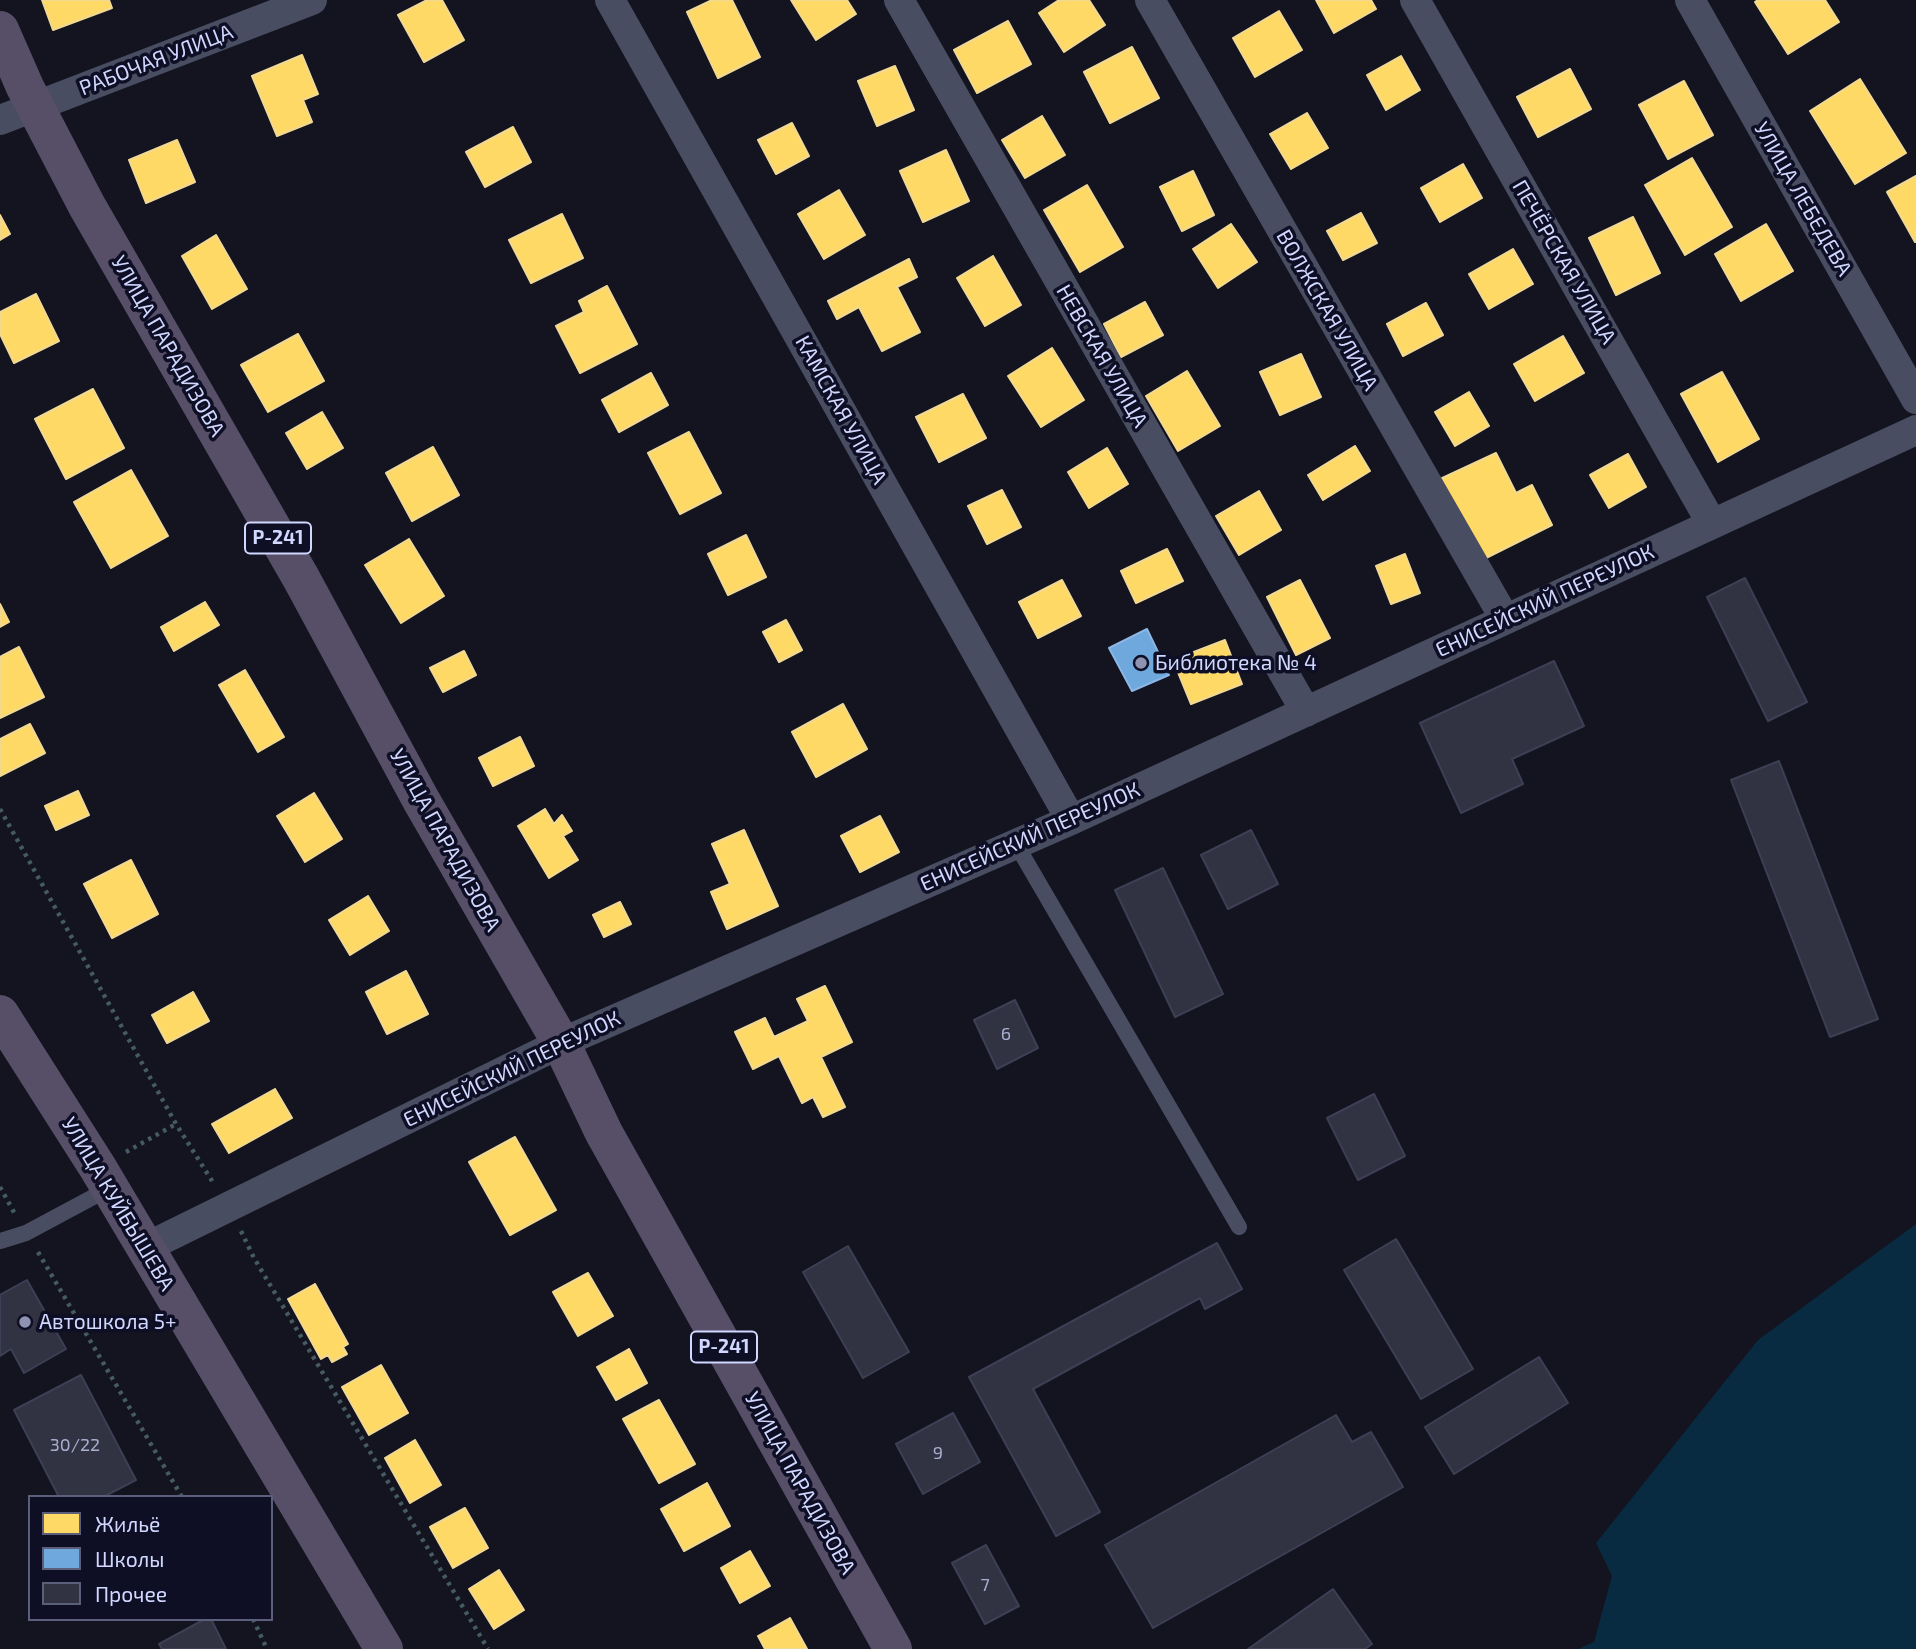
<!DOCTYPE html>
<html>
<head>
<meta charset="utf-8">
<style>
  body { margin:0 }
  #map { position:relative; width:1916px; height:1649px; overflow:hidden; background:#131420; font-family:"Exo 2",sans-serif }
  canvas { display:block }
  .legend { position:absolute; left:28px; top:1495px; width:245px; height:126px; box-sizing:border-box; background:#0e0f25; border:2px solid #5c5f7c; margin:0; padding:9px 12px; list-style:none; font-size:21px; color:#d1d8ff }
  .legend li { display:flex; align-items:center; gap:14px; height:35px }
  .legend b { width:35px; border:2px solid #5c5f7c }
</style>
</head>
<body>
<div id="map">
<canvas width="1916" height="1649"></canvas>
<ul class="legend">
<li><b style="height:19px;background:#ffd966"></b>Жильё</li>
<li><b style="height:19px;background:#6fa8dc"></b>Школы</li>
<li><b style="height:19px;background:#313242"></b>Прочее</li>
</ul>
</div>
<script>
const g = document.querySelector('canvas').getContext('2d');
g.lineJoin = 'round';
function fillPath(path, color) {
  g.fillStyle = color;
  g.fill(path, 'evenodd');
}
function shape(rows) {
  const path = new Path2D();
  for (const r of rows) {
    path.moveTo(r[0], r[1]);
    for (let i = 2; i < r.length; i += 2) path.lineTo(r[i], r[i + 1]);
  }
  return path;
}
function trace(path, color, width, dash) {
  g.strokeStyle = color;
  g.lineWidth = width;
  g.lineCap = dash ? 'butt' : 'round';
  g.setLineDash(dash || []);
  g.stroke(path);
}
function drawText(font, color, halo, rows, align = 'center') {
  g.font = font + ' "Exo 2",sans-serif';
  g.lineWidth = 7;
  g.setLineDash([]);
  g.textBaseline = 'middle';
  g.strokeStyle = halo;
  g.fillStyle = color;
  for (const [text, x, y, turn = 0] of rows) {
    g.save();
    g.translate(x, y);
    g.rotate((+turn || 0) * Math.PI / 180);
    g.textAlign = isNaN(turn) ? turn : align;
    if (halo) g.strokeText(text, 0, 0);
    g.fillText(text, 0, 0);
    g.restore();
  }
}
fillPath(shape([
  [1916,1224,1916,1649,1578,1649,1594,1642,1612,1576,1596,1543,1758,1340]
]), '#092b41');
const homes = shape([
  [42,0,109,0,112,8,53,30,42,0],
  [427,0,442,0,464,40,424,62,398,15,427,0],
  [712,0,732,0,760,57,718,78,687,12,712,0],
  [791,0,847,0,856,14,816,40,791,0],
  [1059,0,1089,0,1105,25,1064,52,1039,13,1059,0],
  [1316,0,1371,0,1376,9,1334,33,1316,0],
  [1758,0,1825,0,1839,22,1788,54,1755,2,1758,0],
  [1279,11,1302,50,1255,77,1233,38,1279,11],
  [1008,21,1031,64,977,93,954,50,1008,21],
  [1132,47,1159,98,1110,123,1084,72,1132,47],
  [302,55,318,94,303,100,312,122,277,136,252,76,302,55],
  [1401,56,1420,90,1386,110,1367,75,1401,56],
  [895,66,914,110,877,126,858,81,895,66],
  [1570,69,1591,109,1538,137,1517,97,1570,69],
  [1860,79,1906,153,1855,184,1810,111,1860,79],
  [1684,81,1713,135,1668,159,1639,105,1684,81],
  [1307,113,1328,148,1291,169,1270,134,1307,113],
  [1042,116,1065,155,1025,178,1002,140,1042,116],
  [792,123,809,156,776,174,758,140,792,123],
  [513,127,531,162,485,187,466,152,513,127],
  [177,140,195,182,146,203,129,160,177,140],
  [946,150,969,201,923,222,900,171,946,150],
  [1692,158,1732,227,1685,255,1645,185,1692,158],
  [1463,164,1482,198,1440,222,1421,188,1463,164],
  [1193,171,1214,215,1182,231,1160,187,1193,171],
  [1916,176,1916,242,1915,242,1887,192,1916,176],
  [1087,185,1123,247,1080,272,1044,210,1087,185],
  [839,190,865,235,824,259,798,214,839,190],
  [1361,213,1377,243,1343,260,1327,231,1361,213],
  [562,214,583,258,531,283,509,240,562,214],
  [0,215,10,234,0,240,0,215],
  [1633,217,1660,273,1616,295,1589,238,1633,217],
  [1231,224,1257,262,1218,288,1193,249,1231,224],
  [1766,224,1793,271,1741,301,1715,254,1766,224],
  [216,235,247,289,212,309,182,256,216,235],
  [1513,249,1533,284,1489,309,1469,274,1513,249],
  [993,256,1021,305,985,326,957,278,993,256],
  [909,259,917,277,897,287,920,332,882,351,859,307,837,319,828,301,909,259],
  [607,286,637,344,580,373,556,326,584,312,579,301,607,286],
  [36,294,59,341,14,363,0,334,0,312,36,294],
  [1145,302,1163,335,1121,357,1104,324,1145,302],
  [1426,303,1443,335,1403,356,1387,324,1426,303],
  [298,334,324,381,268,412,241,365,298,334],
  [1563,336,1584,373,1535,401,1514,364,1563,336],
  [1052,348,1084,400,1041,427,1008,376,1052,348],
  [1301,354,1321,397,1280,415,1260,372,1301,354],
  [1187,371,1220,426,1178,451,1146,396,1187,371],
  [1722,372,1759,439,1718,462,1681,394,1722,372],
  [651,373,668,405,619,432,602,400,651,373],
  [93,389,124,448,66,479,35,419,93,389],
  [1469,392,1489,426,1455,446,1435,412,1469,392],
  [963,394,986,438,939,462,916,417,963,394],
  [322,412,343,448,307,469,286,433,322,412],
  [689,432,721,493,680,514,648,453,689,432],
  [1355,446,1370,471,1323,500,1308,475,1355,446],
  [433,447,459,495,412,521,386,473,433,447],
  [1107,448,1128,484,1089,508,1068,472,1107,448],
  [1496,453,1516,493,1532,485,1552,525,1478,562,1438,480,1496,453],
  [1628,454,1646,487,1609,508,1590,475,1628,454],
  [131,470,168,536,111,568,74,502,131,470],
  [1002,490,1021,527,987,544,968,506,1002,490],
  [1259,491,1281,530,1239,555,1216,516,1259,491],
  [746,535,766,577,728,595,708,554,746,535],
  [409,539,444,596,401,623,365,565,409,539],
  [1167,549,1183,581,1136,603,1121,571,1167,549],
  [1405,554,1420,593,1391,604,1376,566,1405,554],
  [1062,580,1081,616,1038,638,1019,602,1062,580],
  [1300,580,1330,638,1296,655,1267,597,1300,580],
  [205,602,219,625,174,651,161,627,205,602],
  [0,604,9,622,0,627,0,604],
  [786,620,802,650,779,662,763,632,786,620],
  [1225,640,1242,684,1191,704,1173,660,1225,640],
  [19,647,44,697,0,718,0,657,19,647],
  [464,651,476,675,443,692,430,668,464,651],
  [245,670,284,737,258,752,219,685,245,670],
  [843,704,867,749,816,777,792,732,843,704],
  [30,724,45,753,0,776,0,739,30,724],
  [520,737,534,766,493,786,479,758,520,737],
  [78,791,89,815,56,830,45,806,78,791],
  [314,793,342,839,305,862,277,816,314,793],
  [545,809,554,824,562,815,572,831,563,836,578,860,549,878,518,826,545,809],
  [880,816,899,852,860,872,841,836,880,816],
  [744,830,778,906,727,929,711,892,730,884,712,844,744,830],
  [131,860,158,914,112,938,84,884,131,860],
  [368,896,389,931,350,955,329,920,368,896],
  [620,902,631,924,604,937,593,915,620,902],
  [406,971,428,1014,387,1034,366,992,406,971],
  [825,986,852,1042,821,1057,845,1107,823,1117,813,1097,802,1103,779,1056,753,1069,735,1032,765,1018,774,1037,808,1021,797,999,825,986],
  [193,992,209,1021,167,1043,152,1015,193,992],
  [275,1089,292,1118,229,1153,212,1124,275,1089],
  [515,1137,556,1210,510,1235,469,1162,515,1137],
  [588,1273,613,1316,578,1336,553,1292,588,1273],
  [315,1284,348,1344,343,1347,347,1354,332,1362,328,1355,321,1359,288,1299,315,1284],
  [629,1349,647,1383,616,1400,597,1367,629,1349],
  [381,1365,408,1413,369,1435,342,1387,381,1365],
  [659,1400,695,1464,659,1483,623,1419,659,1400],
  [415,1440,441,1485,410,1503,385,1458,415,1440],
  [707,1483,730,1526,684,1551,661,1509,707,1483],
  [465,1508,488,1548,453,1568,430,1527,465,1508],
  [750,1551,770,1586,740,1603,721,1568,750,1551],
  [499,1570,524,1610,494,1629,469,1589,499,1570],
  [790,1618,807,1649,765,1649,758,1636,790,1618]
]);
fillPath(homes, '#ffd966');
trace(homes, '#f1d994', 2);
const schools = shape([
  [1147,629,1169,675,1132,691,1109,648,1147,629]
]);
fillPath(schools, '#6fa8dc');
trace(schools, '#8cb6e6', 2);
const building = shape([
  [1745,578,1807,702,1768,721,1707,597,1745,578],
  [1554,661,1584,726,1512,759,1523,784,1461,813,1420,723,1554,661],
  [1779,761,1878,1019,1830,1037,1731,780,1779,761],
  [1251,830,1278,884,1228,909,1201,855,1251,830],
  [1163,868,1223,994,1175,1017,1115,890,1163,868],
  [1015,1000,1038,1048,997,1069,974,1020,1015,1000],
  [1374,1094,1405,1156,1358,1180,1327,1118,1374,1094],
  [1396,1239,1473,1369,1421,1399,1344,1270,1396,1239],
  [1217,1243,1242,1289,1205,1309,1200,1298,1033,1389,1100,1512,1056,1536,969,1377,1217,1243],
  [848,1246,909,1352,863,1378,803,1272,848,1246],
  [27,1280,66,1349,24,1373,11,1349,0,1356,0,1295,27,1280],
  [1539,1357,1568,1403,1454,1474,1425,1427,1539,1357],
  [81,1375,136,1480,103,1497,59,1497,14,1410,81,1375],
  [953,1413,980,1462,923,1494,896,1444,953,1413],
  [1336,1415,1352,1442,1371,1432,1403,1487,1153,1628,1105,1545,1336,1415],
  [986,1545,1019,1606,985,1624,952,1563,986,1545],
  [1333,1589,1372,1644,1365,1649,1248,1649,1333,1589],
  [205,1619,211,1619,226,1649,162,1649,159,1644,205,1619]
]);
fillPath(building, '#313242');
trace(building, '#3d3f54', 2);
trace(shape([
  [0,809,176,1124,214,1184],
  [126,1152,176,1124],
  [0,1187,15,1214],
  [241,1231,254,1258,488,1649],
  [38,1252,182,1497],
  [253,1619,267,1649]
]), '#455a61', 4.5, [3.5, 5]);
trace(shape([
  [1016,844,1239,1227],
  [0,1241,26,1233,110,1188]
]), '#484d61', 16);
trace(shape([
  [610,0,1071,820],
  [899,0,1306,712],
  [1150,0,1505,619],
  [1415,0,1712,524],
  [1690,0,1916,399],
  [0,120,312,0],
  [145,1248,561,1043,1071,820,1916,430]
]), '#484d61', 30);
trace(shape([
  [0,30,25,87,87,206,301,578,421,800,561,1043,604,1133,893,1649],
  [0,1014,98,1168,384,1649]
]), '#574e68', 38);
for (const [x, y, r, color] of [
  [1141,663,7,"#8e93b1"],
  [25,1322,7,"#8e93b1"]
]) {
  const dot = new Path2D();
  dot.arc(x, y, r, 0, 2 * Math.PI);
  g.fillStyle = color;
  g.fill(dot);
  trace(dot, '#0e0f25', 2.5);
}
drawText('18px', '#a9aed0', null, [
  ["6",1006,1034],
  ["30/22",75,1445],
  ["9",938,1453],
  ["7",985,1585]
]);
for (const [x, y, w] of [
  [278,538,66],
  [724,1347,66]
]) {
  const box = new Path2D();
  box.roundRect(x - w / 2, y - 15.5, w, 31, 5);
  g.fillStyle = '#0e0f25';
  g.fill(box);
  trace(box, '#d1d8ff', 2);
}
drawText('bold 19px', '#d1d8ff', null, [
  ["Р-241",278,538],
  ["Р-241",724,1347]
]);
drawText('21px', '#d1d8ff', '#0e0f25', [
  ["РАБОЧАЯ УЛИЦА",156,60,-21],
  ["УЛИЦА ЛЕБЕДЕВА",1803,199,60],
  ["ПЕЧЁРСКАЯ УЛИЦА",1564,262,60],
  ["ВОЛЖСКАЯ УЛИЦА",1327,310,60],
  ["УЛИЦА ПАРАДИЗОВА",168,346,60],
  ["НЕВСКАЯ УЛИЦА",1102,356,60],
  ["КАМСКАЯ УЛИЦА",841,410,61],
  ["ЕНИСЕЙСКИЙ ПЕРЕУЛОК",1545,601,-25],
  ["ЕНИСЕЙСКИЙ ПЕРЕУЛОК",1030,837,-24],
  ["УЛИЦА ПАРАДИЗОВА",445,840,61],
  ["ЕНИСЕЙСКИЙ ПЕРЕУЛОК",512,1069,-26],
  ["УЛИЦА КУЙБЫШЕВА",118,1204,59],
  ["УЛИЦА ПАРАДИЗОВА",800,1483,61]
]);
drawText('21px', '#d1d8ff', '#0e0f25', [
  ["Библиотека № 4",1155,663],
  ["Автошкола 5+",39,1322]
], 'left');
</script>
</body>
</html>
